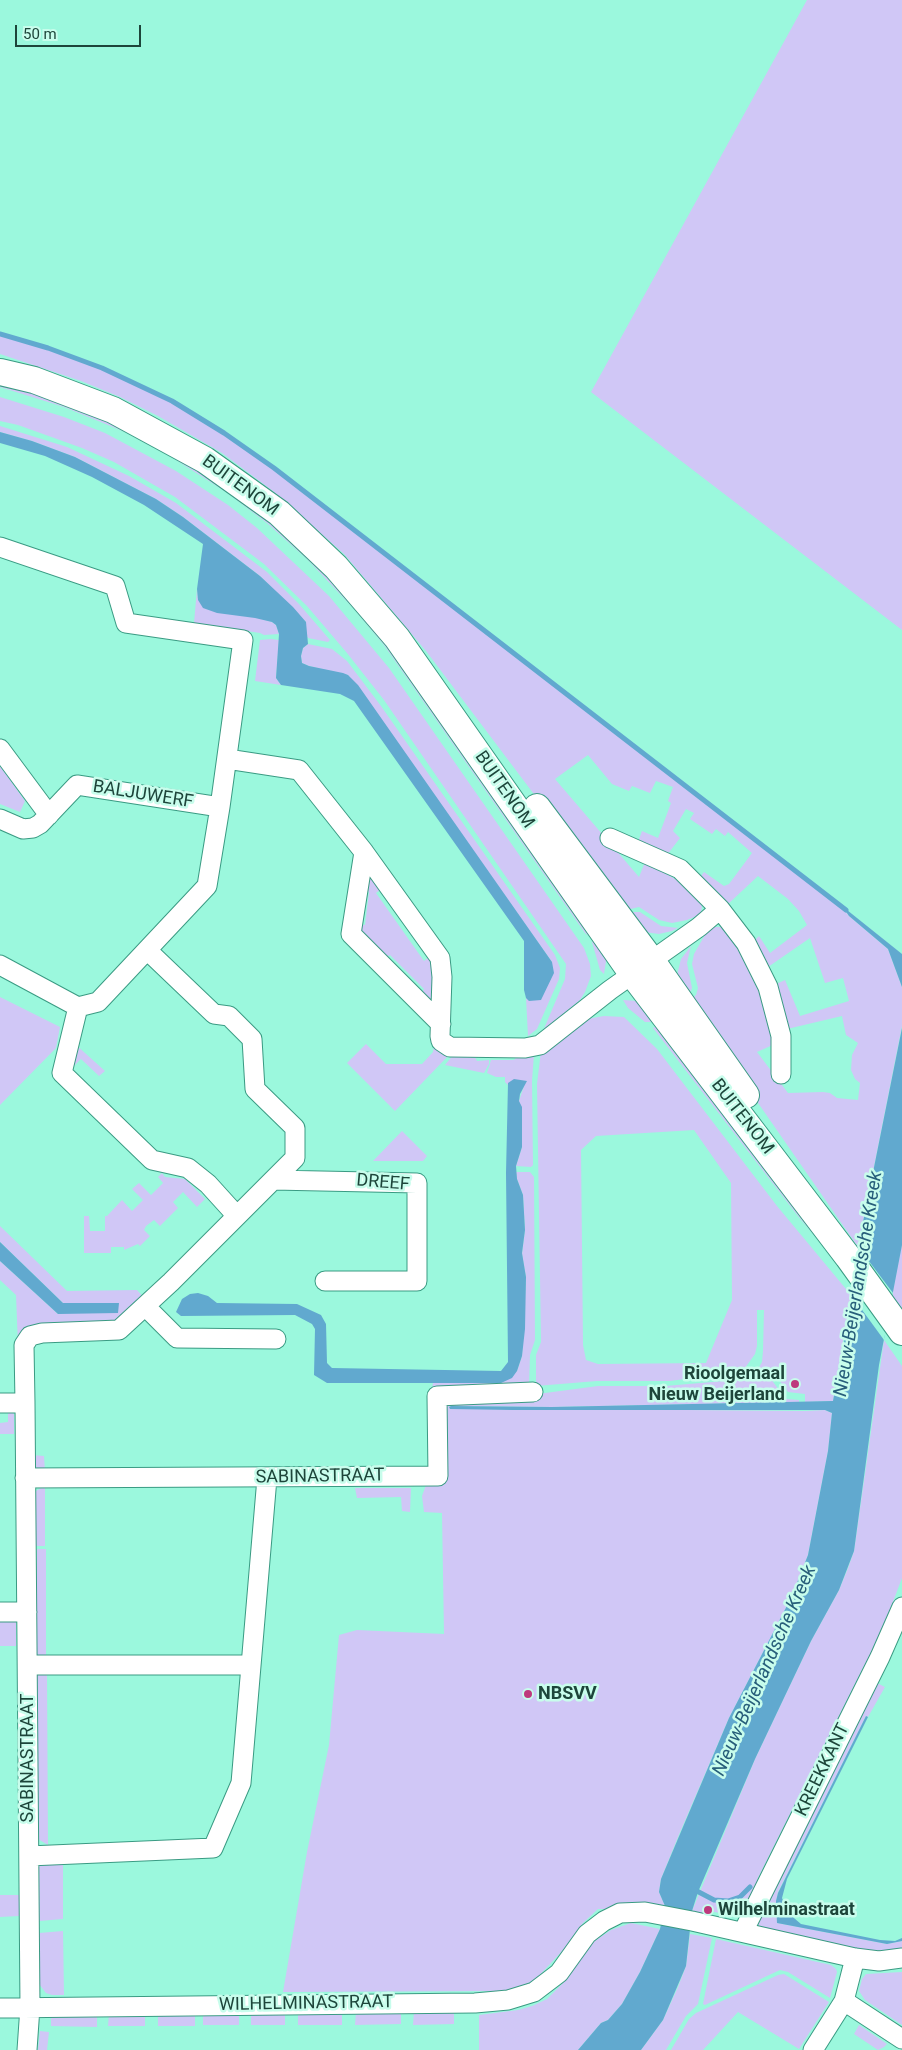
<!DOCTYPE html>
<html>
<head>
<meta charset="utf-8">
<style>
  body { margin:0 }
  #map { position:relative; width:902px; height:2050px; overflow:hidden; background:#9bf8dd; font-family:Roboto,sans-serif }
  canvas { display:block }
  .scale { position:absolute; left:15px; top:25px; width:126px; height:22px; box-sizing:border-box; border:2px solid #1d453a; border-top:0; padding-left:6px; font-size:15px; line-height:18px; white-space:nowrap; color:#1d453a; -webkit-text-stroke:4px #c8fdec; paint-order:stroke }
</style>
</head>
<body>
<div id="map">
<canvas width="902" height="2050"></canvas>
<div class="scale">50 m</div>
</div>
<script>
const g = document.querySelector('canvas').getContext('2d');
g.lineJoin = 'round';
function fillPath(path, color) {
  g.fillStyle = color;
  g.fill(path, 'evenodd');
}
function shape(rows) {
  const path = new Path2D();
  for (const r of rows) {
    path.moveTo(r[0], r[1]);
    for (let i = 2; i < r.length; i += 2) path.lineTo(r[i], r[i + 1]);
  }
  return path;
}
function trace(path, color, width, dash) {
  g.strokeStyle = color;
  g.lineWidth = width;
  g.lineCap = dash ? 'butt' : 'round';
  g.setLineDash(dash || []);
  g.stroke(path);
}
function drawText(font, color, halo, rows, align = 'center') {
  g.font = font + ' Roboto,sans-serif';
  g.lineWidth = 5;
  g.setLineDash([]);
  g.textBaseline = 'middle';
  g.strokeStyle = halo;
  g.fillStyle = color;
  for (const [text, x, y, turn = 0] of rows) {
    g.save();
    g.translate(x, y);
    g.rotate((+turn || 0) * Math.PI / 180);
    g.textAlign = isNaN(turn) ? turn : align;
    if (halo) g.strokeText(text, 0, 0);
    g.fillText(text, 0, 0);
    g.restore();
  }
}
fillPath(shape([
  [807,0,902,0,902,630,591,392],
  [0,334,48,348,102,368,172,401,224,433,274,468,783,860,842,907,849,916,888,949,902,987,902,1026,858,1247,688,1002,696,995,698,988,692,964,694,954,706,933,713,927,723,927,730,933,759,985,775,1044,757,1052,788,1093,823,1092,830,1093,837,1098,858,1100,860,1083,855,1079,851,1070,852,1055,858,1043,846,1035,842,1016,787,1029,774,985,785,980,800,1016,849,1001,843,978,825,983,810,938,768,967,755,940,759,936,770,953,807,925,799,911,788,899,758,876,727,905,701,876,704,872,724,886,729,884,752,853,728,832,725,836,716,829,712,834,690,819,694,813,686,809,673,831,680,838,667,855,638,842,642,831,658,838,671,803,668,801,673,787,656,781,650,793,632,786,629,791,612,784,588,755,555,779,639,877,645,862,677,880,693,893,702,906,701,912,699,915,687,920,672,923,659,920,639,907,622,911,426,651,344,554,274,492,222,453,158,416,120,397,81,381,0,354],
  [0,378,69,399,231,484,361,603,592,935,589,936,585,933,384,645,354,609,308,560,267,523,226,492,173,458,125,432,64,407,0,387],
  [0,397,64,417,105,433,176,471,228,505,257,528,329,596,389,668,584,948,590,964,591,976,585,992,580,1000,543,1031,565,979,566,964,384,700,347,653,307,606,264,564,175,497,114,462,82,448,18,425,0,421],
  [0,426,67,447,129,476,176,503,267,572,299,604,330,640,328,642,308,638,305,632,306,622,260,576,183,517,156,499,75,457,32,441,0,432],
  [197,589,198,600,272,622,276,625,279,634,264,635,260,633,194,623],
  [271,639,279,640,276,678,281,685,255,681,260,640],
  [308,644,332,649,347,661,381,706,555,955,560,968,559,979,537,1029,528,1036,526,998,530,1001,552,962,348,675,309,666,302,663,301,656,303,648],
  [0,766,25,801,20,812,0,804],
  [369,876,380,890,376,893,424,961,429,957,434,967,432,999,429,1000,421,994,424,989,390,955,385,958,359,933,359,924,365,925,369,892,364,891],
  [632,912,640,912,661,926,678,928,672,931,659,934,644,932],
  [594,940,607,955,604,974,600,970,592,942],
  [691,946,687,963,692,988,689,995,677,975,681,959],
  [0,997,60,1027,56,1048,0,1105],
  [623,1000,637,1001,646,1006,653,1022,645,1022,628,1008],
  [604,1016,624,1017,657,1049,777,1206,851,1295,833,1401,805,1402,805,1394,788,1392,772,1371,758,1369,762,1362,763,1351,764,1310,757,1310,757,1346,755,1354,745,1368,738,1372,670,1381,597,1381,536,1386,536,1355,541,1342,537,1084,541,1051,587,1019],
  [694,1130,731,1183,732,1300,706,1363,598,1364,586,1360,583,1345,581,1150,596,1136],
  [661,1023,845,1272,798,1216,653,1028],
  [75,1044,105,1071,99,1076,81,1059,73,1067],
  [366,1044,386,1064,422,1064,433,1052,434,1046,441,1052,449,1055,395,1111,347,1063],
  [454,1054,474,1055,477,1061,489,1060,489,1064,484,1073,445,1065],
  [520,1054,534,1054,532,1081,533,1165,531,1167,516,1166,522,1147,519,1101,524,1086,509,1083,508,1085,505,1082,505,1077,496,1077,487,1073,491,1060,514,1060],
  [402,1131,427,1156,423,1161,373,1161],
  [516,1172,530,1172,534,1177,535,1340,530,1355,529,1385,432,1390,433,1383,501,1383,517,1371,522,1356,526,1277,522,1254,525,1230,523,1195,517,1179],
  [162,1173,165,1177,185,1179,205,1199,197,1207,183,1192,173,1202,178,1208,160,1226,154,1220,146,1226,144,1230,150,1236,140,1246,138,1244,124,1250,124,1247,111,1247,111,1253,84,1253,84,1216,89,1216,90,1231,105,1231,105,1216,107,1216,122,1200,132,1211,143,1200,132,1189,139,1183,151,1195,163,1183,158,1177],
  [0,1226,67,1291,137,1290,145,1299,113,1323,37,1325,26,1332,18,1345,16,1295,0,1280,0,1261,58,1314,119,1304,63,1303,0,1242],
  [902,1243,902,1309,892,1296],
  [884,1340,902,1366,902,1578,888,1615,890,1623,871,1664,864,1666,757,1880,759,1887,741,1917,704,1910,702,1914,692,1911,755,1759,811,1641,839,1590,848,1568,854,1551],
  [760,1378,771,1379,784,1397,787,1399,799,1400,799,1402,552,1407,451,1406,449,1408,805,1411,825,1410,832,1413,828,1451,808,1555,791,1598,729,1718,678,1837,661,1879,659,1892,665,1906,632,1903,607,1909,598,1909,583,1923,564,1949,537,1978,520,1988,504,1991,283,1992,307,1852,329,1745,339,1635,357,1630,444,1634,442,1513,424,1512,422,1496,426,1485,440,1485,444,1402,530,1395,598,1386,665,1386],
  [8,1409,14,1414,14,1434,0,1434,0,1423,8,1422],
  [32,1455,44,1456,45,1471,31,1468],
  [45,1486,45,1546,36,1546,35,1494,36,1491],
  [355,1488,411,1488,410,1512,402,1511,401,1497,358,1498,357,1498],
  [37,1549,46,1549,46,1658,37,1658],
  [0,1619,16,1620,16,1646,0,1646],
  [47,1673,48,1845,38,1839,37,1674],
  [873,1681,885,1687,868,1717,866,1716,778,1892,776,1901,777,1923,887,1944,902,1941,902,1951,897,1952,870,1951,761,1928,757,1923],
  [63,1862,63,1919,39,1921,39,1866,41,1864],
  [0,1895,19,1895,19,1916,0,1917],
  [631,1923,660,1929,640,1972,622,2004,608,2020,601,2023,578,2050,479,2050,479,2015,518,2010,532,2006,547,1999,564,1982,582,1955,593,1942,611,1930],
  [63,1931,64,1995,52,1995,46,1993,39,1984,39,1933],
  [690,1934,712,1938,698,2004,686,2016,666,2050,641,2050,663,2020,678,1987,686,1966],
  [716,1939,831,1965,836,1969,837,1972,830,1998,788,1972,780,1970,705,2005,703,2004],
  [902,1972,902,2025,865,2000,859,1991,862,1979,866,1974],
  [784,1974,829,2002,799,2049,738,2012,703,2050,671,2050,689,2019,696,2013,778,1975],
  [342,2011,342,2025,298,2025,298,2012],
  [414,2011,454,2011,454,2024,413,2025],
  [239,2012,239,2025,203,2025,203,2013],
  [251,2012,285,2012,285,2025,251,2025],
  [356,2012,401,2012,401,2024,355,2025],
  [51,2013,97,2014,97,2027,51,2026],
  [145,2013,145,2026,108,2026,109,2014],
  [158,2013,195,2013,195,2026,158,2026],
  [859,2025,887,2044,884,2047,878,2050,854,2034],
  [40,2031,49,2032,47,2050,38,2050]
]), '#d0c7f6');
fillPath(shape([
  [0,432,32,441,75,457,156,499,183,517,260,576,293,607,306,622,308,644,303,648,301,656,302,663,309,666,343,673,348,675,358,685,552,962,554,973,541,1000,529,1001,526,998,524,990,524,941,354,701,340,694,281,685,276,678,279,634,276,625,272,622,255,618,217,613,203,608,198,600,197,589,203,544,144,505,92,477,45,456,0,443],
  [842,906,902,954,902,987,888,949,849,916],
  [902,1028,902,1245,879,1365,854,1551,839,1590,811,1641,755,1759,698,1892,692,1911,686,1966,663,2020,641,2050,578,2050,601,2023,608,2020,622,2004,640,1972,660,1929,665,1906,659,1892,661,1879,729,1718,791,1598,808,1555,828,1451,832,1413,825,1410,512,1410,450,1409,449,1407,451,1406,552,1407,833,1401,848,1321,859,1242],
  [514,1079,527,1081,520,1094,519,1101,522,1107,522,1147,516,1166,517,1179,523,1195,525,1230,522,1253,526,1277,525,1329,522,1356,517,1371,512,1378,501,1383,327,1383,314,1375,315,1329,312,1324,295,1315,181,1316,176,1312,182,1299,190,1294,198,1293,208,1296,217,1303,297,1304,321,1315,326,1324,327,1363,332,1368,501,1371,508,1362,506,1173,508,1083],
  [0,1242,63,1303,119,1303,118,1313,58,1314,0,1261],
  [866,1716,868,1717,787,1879,782,1898,788,1913,801,1924,880,1940,895,1941,902,1938,902,1941,887,1944,777,1923,776,1901,778,1893]
]), '#61a9cf');
fillPath(shape([
  [856,1244,893,1293,884,1340,849,1292]
]), '#9bf8dd');
trace(shape([
  [0,334,48,348,102,368,172,401,224,433,274,468,846,910],
  [693,1889,714,1900,728,1901,740,1897,750,1887]
]), '#61a9cf', 5);
const street = shape([
  [0,547,115,586,126,623,243,640,220,807,207,886,98,1002,78,1007,0,965],
  [0,749,49,815],
  [227,759,299,770,364,852,440,958,442,977,440,1036,441,1041,450,1047,525,1048,540,1045,610,990,699,927,720,909],
  [0,819,23,829,33,828,40,824,77,785,220,807],
  [610,838,680,869,720,909,746,943,768,987,781,1036,781,1074],
  [364,852,351,934,441,1024],
  [78,1007,62,1073,152,1160,188,1168,208,1184,237,1216],
  [273,1180,417,1183,417,1281,325,1281],
  [145,1306,177,1338,276,1339],
  [0,1403,25,1403,24,1345,30,1336,42,1333,119,1330,171,1282,295,1158,295,1128,255,1089,252,1039,229,1016,214,1014,147,950],
  [25,1403,30,2007,27,2050],
  [25,1478,438,1476,437,1396,533,1392],
  [0,1612,27,1612],
  [28,1665,251,1665],
  [29,1856,213,1848,241,1783,267,1478],
  [743,1932,880,1657,902,1607],
  [855,1958,844,2001,902,2039],
  [0,2008,475,2003,508,2000,534,1992,559,1973,587,1934,604,1921,620,1913,645,1912,692,1921,855,1958,879,1961,902,1958],
  [813,2050,844,2001]
]);
const secondary = shape([
  [0,372,34,380,113,410,205,460,279,513,336,567,397,638,633,975,848,1257,902,1332],
  [537,807,652,961,746,1095]
]);
trace(street, '#3a9b83', 21);
trace(secondary, '#3a9b83', 28);
trace(street, '#fff', 19);
trace(secondary, '#fff', 26);
for (const [x, y, r, color] of [
  [795,1384,5,"#be397d"],
  [528,1694,5,"#be397d"],
  [708,1910,5,"#be397d"]
]) {
  const dot = new Path2D();
  dot.arc(x, y, r, 0, 2 * Math.PI);
  g.fillStyle = color;
  g.fill(dot);
  trace(dot, '#c8fdec', 2);
}
drawText('18px', '#1d453a', '#c8fdec', [
  ["BUITENOM",240,486,36],
  ["BUITENOM",504,790,55],
  ["BALJUWERF",143,795,9],
  ["BUITENOM",742,1117,52],
  ["DREEF",383,1183,5],
  ["SABINASTRAAT",320,1477,-1],
  ["SABINASTRAAT",28,1758,-90],
  ["KREEKKANT",823,1770,-64],
  ["WILHELMINASTRAAT",306,2004,-1]
]);
drawText('bold 18px', '#1d453a', '#c8fdec', [
  ["Rioolgemaal",785,1374,"right"],
  ["Nieuw Beijerland",785,1395,"right"],
  ["NBSVV",538,1694],
  ["Wilhelminastraat",718,1910]
], 'left');
drawText('italic 19px', '#275e7a', '#c8fdec', [
  ["Nieuw-Beijerlandsche Kreek",859,1284,-81],
  ["Nieuw-Beijerlandsche Kreek",765,1671,-66]
]);
</script>
</body>
</html>
